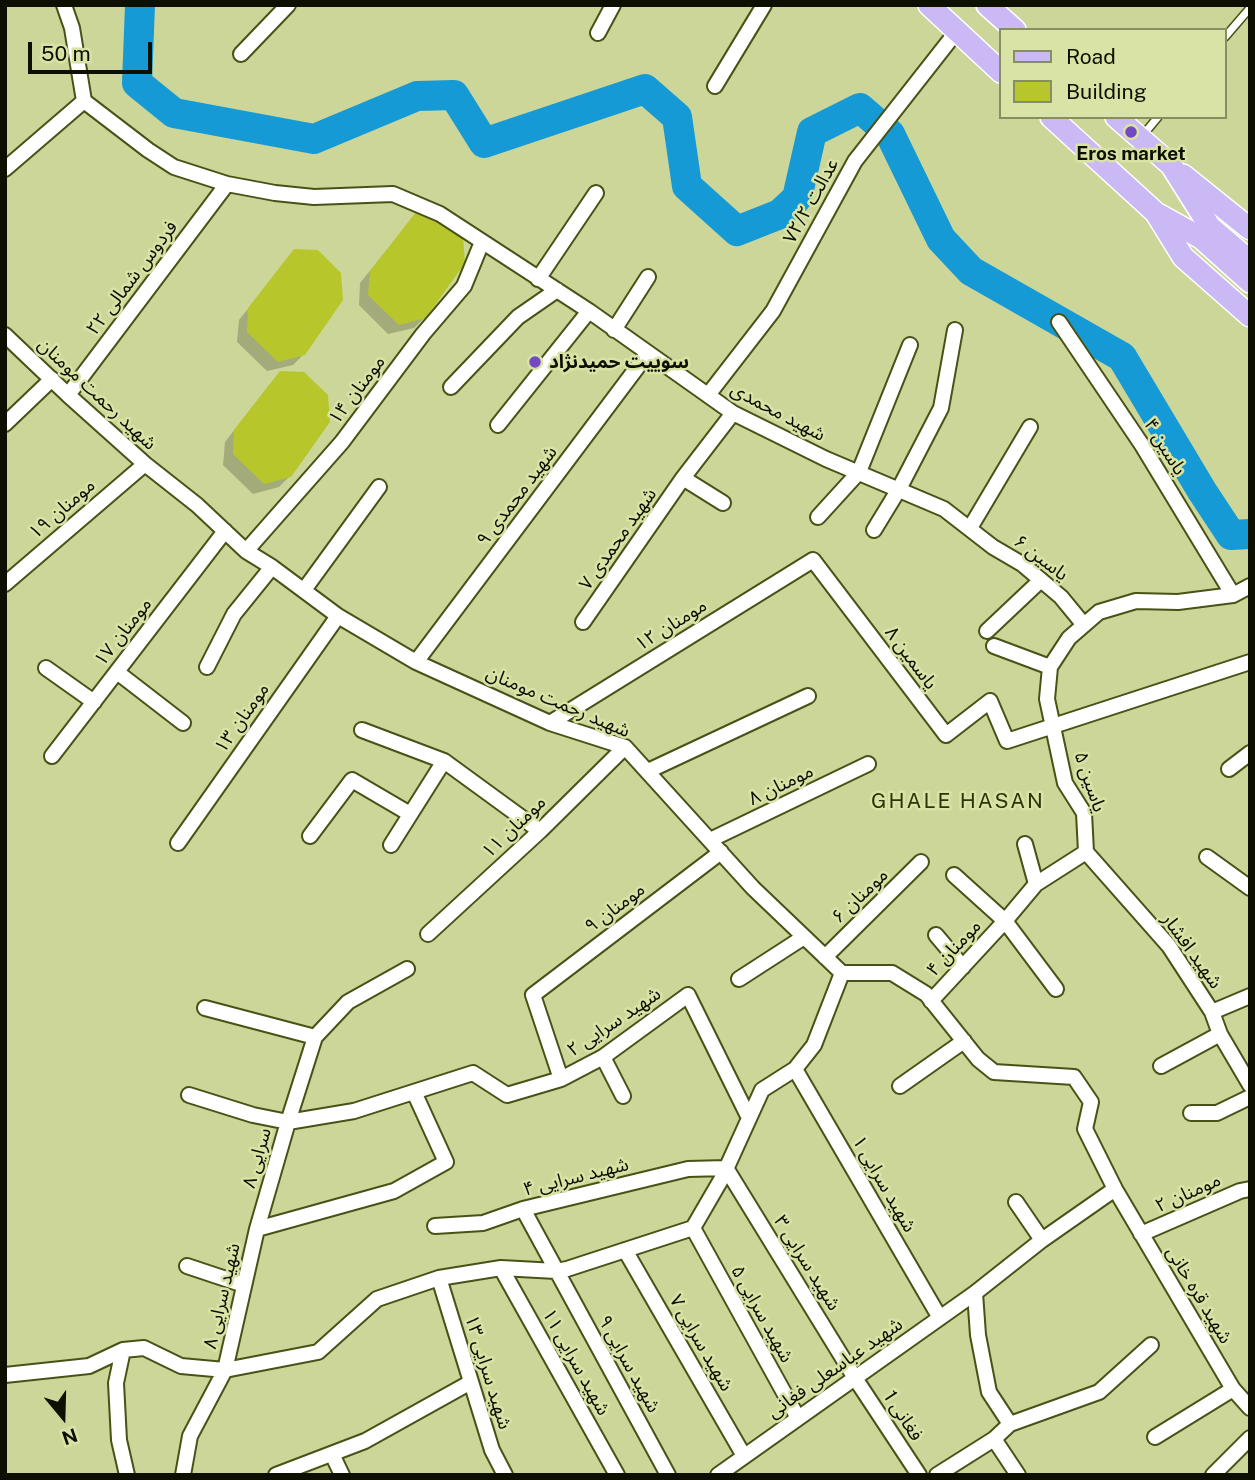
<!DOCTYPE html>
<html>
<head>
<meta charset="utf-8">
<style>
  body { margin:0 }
  #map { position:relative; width:1255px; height:1480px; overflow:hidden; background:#ccd699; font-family:"Public Sans",sans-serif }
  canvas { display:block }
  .frame { position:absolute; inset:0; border:7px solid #0d0f00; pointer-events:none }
  .legend { position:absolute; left:999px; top:28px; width:228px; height:91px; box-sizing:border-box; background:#d9e3a6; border:2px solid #878e64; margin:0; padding:9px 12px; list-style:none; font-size:21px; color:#0d0f00 }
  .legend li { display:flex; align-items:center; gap:14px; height:35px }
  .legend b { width:35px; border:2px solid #878e64 }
  .north { position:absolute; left:28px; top:1382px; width:70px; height:70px; -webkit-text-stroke:5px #d9e3a6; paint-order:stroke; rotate:161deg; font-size:19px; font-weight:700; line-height:28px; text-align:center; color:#0d0f00 }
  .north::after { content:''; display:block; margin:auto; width:24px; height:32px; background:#0d0f00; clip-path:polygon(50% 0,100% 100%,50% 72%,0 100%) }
  .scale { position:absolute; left:28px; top:42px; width:124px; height:32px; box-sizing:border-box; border:4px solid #0d0f00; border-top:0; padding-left:9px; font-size:21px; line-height:24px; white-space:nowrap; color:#0d0f00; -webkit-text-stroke:5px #d9e3a6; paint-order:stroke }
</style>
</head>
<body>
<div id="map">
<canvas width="1255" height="1480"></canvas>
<div class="frame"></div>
<ul class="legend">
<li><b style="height:9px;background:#cbb9f5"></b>Road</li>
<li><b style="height:19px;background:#b7c72b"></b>Building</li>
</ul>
<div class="north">N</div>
<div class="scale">50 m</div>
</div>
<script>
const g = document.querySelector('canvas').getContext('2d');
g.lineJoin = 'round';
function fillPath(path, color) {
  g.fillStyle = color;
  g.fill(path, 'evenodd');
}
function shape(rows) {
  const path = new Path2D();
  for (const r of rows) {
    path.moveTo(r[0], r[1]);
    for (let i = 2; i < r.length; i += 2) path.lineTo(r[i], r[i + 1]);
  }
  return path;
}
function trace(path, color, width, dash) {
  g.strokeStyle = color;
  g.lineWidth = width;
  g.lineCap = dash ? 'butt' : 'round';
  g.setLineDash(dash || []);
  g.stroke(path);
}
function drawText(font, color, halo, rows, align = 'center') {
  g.font = font + ' "Public Sans","Noto Sans Arabic",sans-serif';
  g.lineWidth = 5;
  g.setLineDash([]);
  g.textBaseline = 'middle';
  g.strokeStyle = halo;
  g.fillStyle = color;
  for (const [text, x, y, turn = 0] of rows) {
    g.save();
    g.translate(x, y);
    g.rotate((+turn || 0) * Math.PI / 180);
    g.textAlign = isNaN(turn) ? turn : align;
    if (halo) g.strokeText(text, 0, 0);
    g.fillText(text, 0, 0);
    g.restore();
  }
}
fillPath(shape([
  [416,214,425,317,414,328,388,334,359,305,360,283],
  [295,251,304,354,293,365,267,371,237,342,239,320],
  [270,384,290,476,279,487,253,494,223,465,225,442]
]), '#0003');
trace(shape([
  [140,5,137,83,174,113,314,139,417,96,454,95,484,143,645,89,677,117,687,186,737,231,780,214,797,198,812,132,860,108,890,134,941,239,971,271,1122,357,1202,491,1231,535,1250,534]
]), '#169ad5', 30);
fillPath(shape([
  [416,212,439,213,463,236,465,263,426,318,399,325,368,295,370,271],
  [294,249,318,250,341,273,343,300,305,355,278,362,247,332,248,308],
  [280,371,304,372,328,395,330,422,291,477,264,484,233,454,234,430]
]), '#b7c72b');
const lane = shape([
  [1225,37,1250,8],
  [1143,135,1158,117]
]);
const street = shape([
  [64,5,72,28,84,101,148,150,174,167,227,184,275,193,314,197,393,194,440,214,589,311,733,413,826,459,944,509,993,547,1022,564,1061,597,1084,625],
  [598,33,613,5],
  [241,54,288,5],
  [715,86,764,5],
  [5,169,84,101],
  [538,279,596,193],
  [1059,322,1142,445,1233,595],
  [614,330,648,277],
  [5,335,68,395,145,464,197,505,246,551,272,567,338,616,416,662,550,723,625,747,753,888,842,973,892,973,926,994,978,1059,994,1072,1074,1077,1091,1102,1085,1129,1115,1189,1233,1389,1250,1408],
  [451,387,518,317,557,290],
  [68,395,227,184],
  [708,395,773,311,855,161,957,31],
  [5,424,52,379],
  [498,425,589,311],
  [683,478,723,503],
  [818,517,859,472,910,345],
  [970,528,1030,427],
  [874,530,899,489,941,408,955,330],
  [246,551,342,442,423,334,464,286,482,242],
  [5,584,145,464],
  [304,590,379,487],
  [583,622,683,478,733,413],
  [987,631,1041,580],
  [994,646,1050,667],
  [416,662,648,353],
  [207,667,234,614,272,567],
  [46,668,94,702],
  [117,672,183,723],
  [550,723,813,560,946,735,990,701,1007,741,1250,662],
  [362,730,444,761,540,831],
  [52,756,225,531],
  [1229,769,1250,753],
  [648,771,808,696],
  [310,836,352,780,410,814],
  [710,840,868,764],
  [178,843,338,616],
  [1025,844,1036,884],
  [391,845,444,761],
  [1086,852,1084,813,1065,783,1047,699,1050,667,1069,638,1099,612,1136,601,1178,602,1233,595,1250,586],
  [1086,852,1169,946,1212,1012,1220,1034,1250,1085],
  [1207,857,1250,888],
  [954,875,1005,921,1056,989],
  [428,934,540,831,625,747],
  [936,935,963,967],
  [825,957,921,862],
  [739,979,804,937],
  [931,1001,1005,921,1036,884,1086,852],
  [205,1008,315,1037],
  [1212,1012,1250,996],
  [603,1057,623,1096],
  [1161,1066,1220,1034],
  [795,1069,940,1318],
  [561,1079,533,995,721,852],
  [900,1086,964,1041],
  [189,1095,253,1115,288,1122,315,1037,348,1002,407,969],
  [1191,1113,1217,1113,1250,1097],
  [1016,1202,1042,1240],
  [523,1209,668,1475],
  [435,1226,483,1223,523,1209,688,1169,726,1168,855,1378,919,1475],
  [693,1228,798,1418],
  [257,1229,394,1191,446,1162,414,1092],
  [1141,1234,1240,1191,1250,1189],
  [625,1250,744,1456],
  [187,1266,244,1285],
  [501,1268,617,1475],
  [439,1278,492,1450,505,1475],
  [975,1293,978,1335,989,1392,1010,1424],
  [123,1350,116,1383,119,1440,127,1475],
  [5,1375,89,1366,123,1350,144,1348,181,1366,225,1370,318,1352,377,1299,439,1278,501,1268,556,1271,567,1269,693,1228,722,1178,762,1090,795,1069,814,1045,842,973],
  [1155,1437,1233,1389],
  [994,1439,1018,1475],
  [332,1454,342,1475],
  [183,1475,190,1436,225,1370,257,1229,288,1122,354,1111,473,1073,507,1095,561,1079,603,1057,688,995,749,1118],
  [276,1475,365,1441,471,1382],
  [718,1475,975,1293,1042,1240,1115,1189],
  [937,1475,994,1439,1010,1424,1099,1392,1151,1345],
  [1213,1475,1250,1438]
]);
const primary = shape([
  [929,5,1001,72],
  [987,5,1015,30],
  [1051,117,1156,213,1201,238,1250,282],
  [1116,117,1171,165,1210,227,1250,261],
  [1183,175,1250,229],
  [1157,215,1183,257,1250,316]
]);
trace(lane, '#4a5116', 10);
trace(street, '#4a5116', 18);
trace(primary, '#fff', 24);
trace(lane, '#fff', 7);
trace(street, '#fff', 14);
trace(primary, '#cbb9f5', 21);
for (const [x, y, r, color] of [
  [1131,132,7,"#7449c2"],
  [535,362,7,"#7449c2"]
]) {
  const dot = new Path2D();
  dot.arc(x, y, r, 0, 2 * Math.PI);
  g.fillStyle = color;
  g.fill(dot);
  trace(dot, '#d9e3a6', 2.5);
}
drawText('bold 19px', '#0d0f00', '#d9e3a6', [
  ["Eros market",1131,154],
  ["سوییت حمیدنژاد",549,362,"left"]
]);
drawText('19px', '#0d0f00', '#d9e3a6', [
  ["عدالت ۷۲/۲",811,201,-61],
  ["فردوس شمالی ۲۲",132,278,-53],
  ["مومنان ۱۴",357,390,-53],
  ["شهید رحمت مومنان",97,394,43],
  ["شهید محمدی",778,412,28],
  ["یاسین ۴",1165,447,58],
  ["۹ شهید محمدی",517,496,-53],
  ["مومنان ۱۹",62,509,-41],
  ["شهید محمدی ۷",618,539,-55],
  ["یاسین ۶",1041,558,37],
  ["مومنان ۱۲",671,625,-32],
  ["مومنان ۱۷",123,632,-52],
  ["یاسمین ۸",911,658,53],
  ["شهید رحمت مومنان",558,702,23],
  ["مومنان ۱۳",242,718,-55],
  ["یاسین ۵",1090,782,71],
  ["مومنان ۸",781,785,-26],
  ["مومنان ۱۱",514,827,-44],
  ["مومنان ۶",860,896,-44],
  ["مومنان ۹",615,908,-37],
  ["۴ مومنان",954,948,-47],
  ["شهید افشار",1192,951,54],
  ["شهید سرایی ۲",614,1022,-34],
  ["سرایی ۸",257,1158,-74],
  ["شهید سرایی ۴",576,1177,-14],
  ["شهید سرایی ۱",884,1184,60],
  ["۲ مومنان",1188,1193,-24],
  ["شهید سرایی ۳",807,1263,58],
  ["شهید قره خانی",1199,1295,59],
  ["شهید سرایی ۸",222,1296,-77],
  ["شهید سرایی ۵",762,1314,61],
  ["شهید سرایی ۷",701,1343,60],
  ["شهید سرایی ۱۱",576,1362,61],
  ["شهید سرایی ۹",629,1364,61],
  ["شهید عباسعلی فغانی",835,1368,-35],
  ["شهید سرایی ۱۳",488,1372,73],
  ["فغانی 1",903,1416,57]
]);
g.letterSpacing = '2px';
drawText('21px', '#2e3305', '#d9e3a6', [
  ["GHALE HASAN",958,802]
]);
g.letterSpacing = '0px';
</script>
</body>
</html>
